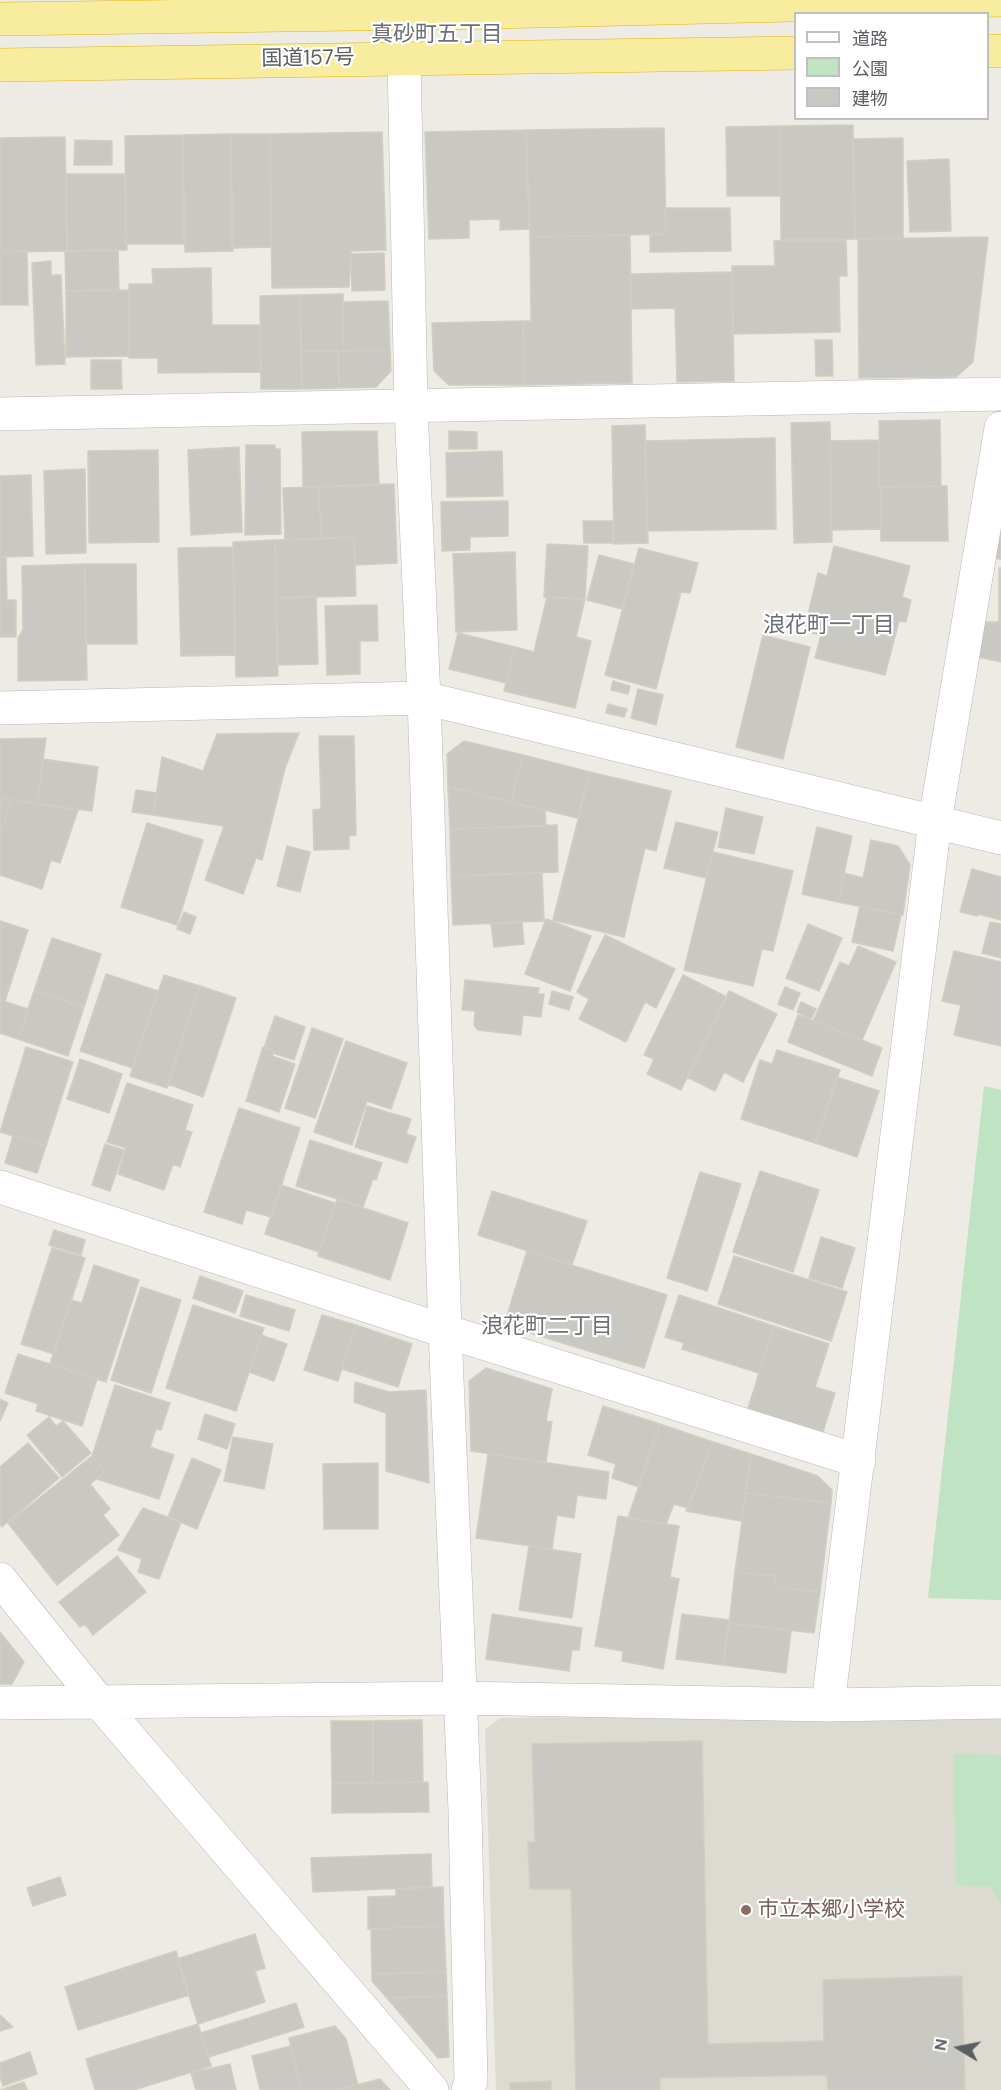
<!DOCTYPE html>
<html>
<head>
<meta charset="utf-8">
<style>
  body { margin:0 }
  #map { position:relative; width:1001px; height:2090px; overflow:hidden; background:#edebe3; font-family:"DM Sans","Noto Sans JP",sans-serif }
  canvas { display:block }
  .legend { position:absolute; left:794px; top:12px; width:195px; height:108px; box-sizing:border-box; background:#fff; border:2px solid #bdbfc1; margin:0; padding:8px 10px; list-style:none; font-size:18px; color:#5b5e63 }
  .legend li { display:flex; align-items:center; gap:12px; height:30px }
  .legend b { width:30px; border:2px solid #bdbfc1 }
  .north { position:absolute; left:929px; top:2018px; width:60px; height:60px; -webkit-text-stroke:4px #fff; paint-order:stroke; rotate:280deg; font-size:16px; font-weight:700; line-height:24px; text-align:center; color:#5b5e63 }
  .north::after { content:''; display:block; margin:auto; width:21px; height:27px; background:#5b5e63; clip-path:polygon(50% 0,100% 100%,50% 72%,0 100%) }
</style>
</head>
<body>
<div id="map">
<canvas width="1001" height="2090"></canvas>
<ul class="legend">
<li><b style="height:8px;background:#fff"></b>道路</li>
<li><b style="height:16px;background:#c0e3c4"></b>公園</li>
<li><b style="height:16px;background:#cac8c2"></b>建物</li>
</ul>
<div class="north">N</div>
</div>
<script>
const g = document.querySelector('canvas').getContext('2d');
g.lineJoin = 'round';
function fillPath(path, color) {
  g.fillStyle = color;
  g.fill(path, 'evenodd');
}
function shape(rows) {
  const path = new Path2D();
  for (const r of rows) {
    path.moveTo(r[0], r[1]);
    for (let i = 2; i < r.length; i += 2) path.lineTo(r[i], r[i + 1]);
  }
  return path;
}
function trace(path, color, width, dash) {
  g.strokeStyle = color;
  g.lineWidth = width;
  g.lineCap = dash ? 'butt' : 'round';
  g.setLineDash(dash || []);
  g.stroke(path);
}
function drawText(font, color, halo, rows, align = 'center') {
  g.font = font + ' "DM Sans","Noto Sans JP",sans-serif';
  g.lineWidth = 4.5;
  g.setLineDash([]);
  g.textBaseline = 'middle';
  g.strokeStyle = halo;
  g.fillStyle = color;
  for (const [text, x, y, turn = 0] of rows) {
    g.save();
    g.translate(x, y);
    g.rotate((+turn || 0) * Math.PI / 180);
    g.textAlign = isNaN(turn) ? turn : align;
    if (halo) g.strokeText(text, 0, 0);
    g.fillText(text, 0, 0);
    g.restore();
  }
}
fillPath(shape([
  [1001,1713,1001,2090,496,2090,485,1729,501,1718]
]), '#dddbd1');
fillPath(shape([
  [984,1086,1001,1090,1001,1600,928,1598],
  [953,1754,1001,1755,1001,1904,991,1887,956,1885]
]), '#c0e3c4');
const building = shape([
  [853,125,855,239,781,240,780,126,853,125],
  [780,126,780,196,727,196,726,127,780,126],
  [664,128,666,234,530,237,526,130,664,128],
  [526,130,529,229,500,230,500,219,469,220,469,238,429,239,425,132,526,130],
  [382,132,386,250,351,251,349,287,272,288,270,134,382,132],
  [231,134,270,134,271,247,232,248,231,134],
  [231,134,233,251,185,252,183,135,231,134],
  [183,135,184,244,126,244,125,136,183,135],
  [65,137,67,251,0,252,0,138,65,137],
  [903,138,903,238,855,239,853,139,903,138],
  [75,140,112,141,112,165,74,165,75,140],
  [949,159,951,231,910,232,907,161,949,159],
  [66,174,125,174,127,250,67,251,66,174],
  [665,208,730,208,731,251,650,252,650,235,666,234,665,208],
  [630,235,632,383,524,385,523,321,531,321,530,237,630,235],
  [988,237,973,362,956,377,859,378,858,239,988,237],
  [846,240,847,276,839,276,840,332,733,334,732,266,775,266,774,241,846,240],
  [118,250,119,290,66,291,65,251,118,250],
  [27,251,28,305,0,305,0,252,27,251],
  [384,253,385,290,352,291,351,254,384,253],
  [51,261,51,275,61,275,65,364,36,365,32,263,51,261],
  [211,268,212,325,260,325,261,372,158,373,158,358,129,358,129,284,153,284,152,269,211,268],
  [732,272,734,381,677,382,675,308,631,309,631,274,732,272],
  [129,290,129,356,66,357,66,291,129,290],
  [343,294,344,351,301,352,300,295,343,294],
  [300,295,302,389,261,389,260,296,300,295],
  [388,301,390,350,344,351,343,302,388,301],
  [523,321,524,385,449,385,434,371,432,323,523,321],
  [815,340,832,340,833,376,816,376,815,340],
  [390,350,391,371,376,387,339,388,338,351,390,350],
  [338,351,339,388,302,389,301,352,338,351],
  [91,360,121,360,122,389,91,389,91,360],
  [940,420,941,486,880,487,879,421,940,420],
  [830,422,832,542,794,543,791,423,830,422],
  [645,425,648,543,614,544,612,426,645,425],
  [377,431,379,485,303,487,302,432,377,431],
  [449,431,477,432,477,449,449,449,449,431],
  [775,438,776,529,647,531,645,441,775,438],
  [879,440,881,529,832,530,830,441,879,440],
  [246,445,275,445,275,449,280,449,281,534,245,535,246,445],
  [239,447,242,532,191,535,188,450,239,447],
  [158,450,159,542,89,543,88,451,158,450],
  [502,451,503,496,447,497,446,453,502,451],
  [85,469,86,553,46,554,44,471,85,469],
  [31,475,33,556,0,557,0,476,31,475],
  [1001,481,1001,559,991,558,1001,481],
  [394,484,397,563,355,565,354,537,321,539,319,487,394,484],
  [941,486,947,486,948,541,881,541,880,487,941,486],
  [319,487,321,539,285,540,283,488,319,487],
  [508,501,508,536,470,537,470,550,442,551,441,502,508,501],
  [583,521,613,521,613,543,584,543,583,521],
  [354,537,356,596,276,598,275,540,354,537],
  [275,540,278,676,236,677,233,542,275,540],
  [547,544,588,546,585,599,544,597,547,544],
  [834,546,910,566,902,597,911,600,906,622,899,621,885,675,815,658,821,635,804,631,818,573,827,576,834,546],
  [233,547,235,655,181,656,178,548,233,547],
  [639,548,698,563,690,593,681,592,656,689,605,675,639,548],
  [515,552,517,630,456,632,453,554,515,552],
  [599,555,634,564,622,609,587,600,599,555],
  [0,557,6,557,7,600,16,600,16,637,0,637,0,557],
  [85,564,136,564,137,644,86,644,85,564],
  [85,564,87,680,18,681,18,638,23,629,22,566,85,564],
  [999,568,1001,568,1001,622,999,622,999,568],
  [316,596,318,664,277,665,276,598,316,596],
  [547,597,585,599,576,637,591,641,575,708,504,691,515,647,534,652,547,597],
  [377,605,378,641,360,641,360,674,327,675,325,606,377,605],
  [983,622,1001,622,1001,662,979,657,983,622],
  [458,633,515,647,506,683,449,669,458,633],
  [763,635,810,647,783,759,736,747,763,635],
  [613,681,630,686,628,694,611,690,613,681],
  [638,689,663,695,656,725,631,718,638,689],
  [608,704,627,709,624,717,606,713,608,704],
  [299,733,285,768,262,860,256,858,243,894,205,880,224,826,153,815,162,757,203,771,217,734,299,733],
  [319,736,354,736,356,835,349,836,349,849,314,850,313,810,321,809,319,736],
  [46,738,37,804,0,798,0,739,46,738],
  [464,741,523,755,511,802,448,787,447,754,464,741],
  [523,755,590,772,577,818,511,802,523,755],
  [43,759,98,767,92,811,37,804,43,759],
  [590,772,671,791,656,851,645,848,624,937,553,920,590,772],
  [448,787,545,811,546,826,450,829,448,787],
  [136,790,157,793,153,815,132,812,136,790],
  [0,798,11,800,0,833,0,798],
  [11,800,78,810,60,863,51,860,42,889,0,875,0,833,11,800],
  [726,808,763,817,754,854,718,847,726,808],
  [676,822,718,832,706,878,664,868,676,822],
  [147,823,203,840,177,925,121,907,147,823],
  [557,825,558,872,451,876,450,829,557,825],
  [817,827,852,836,838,902,802,894,817,827],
  [871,840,898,846,910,865,903,915,838,902,844,873,863,878,871,840],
  [287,846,310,852,300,892,277,886,287,846],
  [713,852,793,871,773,951,762,949,753,986,684,970,713,852],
  [972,869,1001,877,1001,920,978,914,978,916,960,912,972,869],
  [542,873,544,921,453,925,451,876,542,873],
  [860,906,901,915,893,951,852,942,860,906],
  [184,912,196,917,190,934,177,929,184,912],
  [546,919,591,936,570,991,525,974,546,919],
  [0,921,28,930,5,1001,0,1000,0,921],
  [522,922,524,944,494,947,491,924,522,922],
  [990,922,1001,924,1001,958,982,953,990,922],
  [808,924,842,938,819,991,786,978,808,924],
  [605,935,675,969,656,1008,645,1002,626,1042,579,1019,589,999,577,992,605,935],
  [52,938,101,954,84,1007,34,991,52,938],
  [858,946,896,962,862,1040,813,1021,840,962,849,966,858,946],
  [954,951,1001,962,1001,1046,954,1035,961,1005,942,1001,954,951],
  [106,974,158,991,133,1068,80,1051,106,974],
  [164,975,200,986,167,1088,130,1076,164,975],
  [683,975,727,997,681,1090,647,1074,654,1059,644,1055,683,975],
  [465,980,539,988,538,994,544,994,541,1017,523,1015,521,1035,478,1030,474,1025,475,1011,462,1010,465,980],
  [200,986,236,998,203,1097,168,1084,200,986],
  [785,987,800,993,793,1010,778,1004,785,987],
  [34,991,84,1007,68,1056,18,1039,34,991],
  [552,991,573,997,569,1010,549,1004,552,991],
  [729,991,777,1014,743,1082,724,1072,715,1091,687,1077,729,991],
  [0,1000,28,1009,18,1039,0,1033,0,1000],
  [801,1002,816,1009,811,1019,797,1012,801,1002],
  [798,1015,882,1048,872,1076,788,1042,798,1015],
  [275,1016,305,1027,294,1060,273,1053,274,1051,264,1048,275,1016],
  [312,1028,343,1039,315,1118,285,1108,312,1028],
  [346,1041,407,1063,391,1109,367,1101,352,1145,314,1132,346,1041],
  [26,1047,73,1062,46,1146,0,1132,26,1047],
  [263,1047,274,1051,272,1056,295,1064,279,1112,246,1101,263,1047],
  [777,1050,840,1070,815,1143,741,1119,760,1060,772,1064,777,1050],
  [80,1059,122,1074,109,1113,67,1099,80,1059],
  [837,1077,879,1091,857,1157,815,1143,837,1077],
  [127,1083,193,1105,185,1130,192,1132,180,1167,173,1164,164,1190,118,1174,126,1148,107,1142,127,1083],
  [367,1106,411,1119,406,1134,416,1137,407,1163,355,1147,367,1106],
  [239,1108,300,1128,271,1217,246,1210,242,1224,204,1212,239,1108],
  [13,1136,46,1146,37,1173,5,1163,13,1136],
  [310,1140,382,1163,376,1180,373,1179,363,1207,296,1186,310,1140],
  [105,1144,124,1150,110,1191,92,1185,105,1144],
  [760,1171,819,1190,793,1272,733,1252,760,1171],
  [700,1172,741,1184,707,1291,667,1278,700,1172],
  [281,1185,335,1203,319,1252,265,1234,281,1185],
  [492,1191,587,1221,572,1265,478,1235,492,1191],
  [337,1199,408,1223,390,1280,318,1256,337,1199],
  [54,1230,85,1240,81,1255,49,1245,54,1230],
  [821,1237,855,1248,842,1288,809,1278,821,1237],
  [52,1248,85,1258,54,1354,21,1344,52,1248],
  [527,1251,667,1295,644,1368,504,1325,527,1251],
  [734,1256,847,1292,831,1341,718,1304,734,1256],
  [94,1265,139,1280,106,1382,50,1364,71,1300,82,1303,94,1265],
  [200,1276,243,1291,235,1313,193,1298,200,1276],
  [141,1287,181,1300,151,1393,111,1380,141,1287],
  [246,1295,295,1310,289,1331,240,1316,246,1295],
  [679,1295,774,1326,759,1373,682,1349,684,1343,665,1337,679,1295],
  [193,1305,264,1328,236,1411,166,1388,193,1305],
  [322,1315,356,1325,338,1381,304,1370,322,1315],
  [356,1325,412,1344,398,1387,342,1369,356,1325],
  [774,1326,829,1344,815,1387,835,1393,823,1432,748,1408,774,1326],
  [261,1335,287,1344,274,1381,249,1372,261,1335],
  [18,1354,97,1379,82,1426,36,1411,38,1404,5,1393,18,1354],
  [486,1368,552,1389,546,1421,552,1422,546,1462,471,1451,469,1381,486,1368],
  [355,1382,389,1392,426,1390,429,1483,386,1471,386,1413,354,1402,355,1382],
  [115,1385,170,1403,161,1430,156,1429,150,1447,174,1455,159,1499,97,1479,105,1472,92,1456,115,1385],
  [0,1399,8,1403,0,1421,0,1399],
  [603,1406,660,1424,639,1487,612,1478,616,1464,588,1455,603,1406],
  [205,1414,235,1424,227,1449,198,1439,205,1414],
  [49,1417,56,1426,63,1421,91,1453,62,1477,27,1435,49,1417],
  [660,1424,713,1442,688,1508,674,1504,666,1524,628,1518,660,1424],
  [233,1437,273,1444,264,1489,224,1481,233,1437],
  [713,1442,751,1454,741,1521,686,1511,713,1442],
  [28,1443,59,1478,2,1527,0,1524,0,1467,28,1443],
  [488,1454,609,1472,606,1499,577,1495,574,1518,557,1515,552,1549,476,1538,488,1454],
  [751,1454,818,1476,832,1490,831,1503,746,1493,751,1454],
  [92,1456,105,1472,90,1484,110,1509,103,1515,119,1535,57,1585,8,1523,92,1456],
  [192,1458,221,1470,197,1529,168,1517,192,1458],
  [378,1463,378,1529,324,1529,323,1464,378,1463],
  [746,1493,831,1503,820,1592,775,1587,776,1576,735,1572,746,1493],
  [143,1508,181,1522,159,1579,138,1572,142,1559,118,1550,143,1508],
  [618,1516,679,1526,670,1577,679,1579,663,1669,622,1661,623,1651,595,1646,618,1516],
  [529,1546,581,1554,572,1618,519,1610,529,1546],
  [117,1556,146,1592,93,1635,85,1624,80,1627,59,1602,117,1556],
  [735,1572,776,1576,775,1587,820,1592,814,1633,729,1623,735,1572],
  [492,1614,582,1628,579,1650,572,1650,569,1671,486,1659,492,1614],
  [682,1614,729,1620,723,1665,676,1659,682,1614],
  [729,1623,791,1631,786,1673,723,1665,729,1623],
  [0,1632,24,1662,12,1684,0,1684,0,1632],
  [422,1720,423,1782,373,1783,373,1721,422,1720],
  [331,1721,373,1721,373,1783,332,1783,331,1721],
  [702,1741,708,2044,824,2041,823,1980,962,1976,965,2090,828,2090,827,2075,660,2078,660,2090,576,2090,571,1889,530,1889,528,1842,535,1842,532,1744,702,1741],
  [428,1782,429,1812,332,1813,332,1783,428,1782],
  [431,1854,432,1887,313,1892,311,1858,431,1854],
  [60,1877,66,1895,33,1906,27,1888,60,1877],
  [443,1887,444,1926,368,1929,368,1897,396,1896,396,1889,443,1887],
  [444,1926,446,1972,372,1974,371,1929,444,1926],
  [255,1934,265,1968,255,1971,265,2002,198,2024,177,1959,255,1934],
  [176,1951,189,1995,78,2030,65,1987,176,1951],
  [446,1972,447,1996,387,1998,372,1981,372,1974,446,1972],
  [447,1996,449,2057,438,2058,387,1998,447,1996],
  [296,2003,304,2027,209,2057,201,2033,296,2003],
  [0,2015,13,2027,0,2031,0,2015],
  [198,2024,211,2066,134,2090,95,2090,86,2059,198,2024],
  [335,2026,346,2039,358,2085,337,2090,301,2090,289,2038,335,2026],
  [291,2046,301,2090,260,2090,252,2056,291,2046],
  [30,2052,37,2074,3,2086,0,2077,0,2063,30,2052],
  [230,2064,236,2090,196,2090,191,2073,230,2064],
  [380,2079,390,2090,337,2090,380,2079],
  [551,2081,551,2090,510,2090,510,2083,551,2081],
  [24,2082,27,2090,0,2090,24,2082]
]);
fillPath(building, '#cac8c2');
trace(building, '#d1cec1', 1.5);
const minor = shape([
  [404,57,411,407,424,698,445,1331,465,1811,471,2081,468,2090],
  [0,414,1001,394],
  [0,708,424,698,1001,838],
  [0,1187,445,1331,859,1461],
  [0,1579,99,1702,432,2090],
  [0,1703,460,1698,828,1705,1001,1702],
  [828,1705,935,821,1001,428]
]);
const trunk = shape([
  [0,19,495,12,1001,0],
  [988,51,1001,51],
  [0,65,796,53]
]);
trace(minor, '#b5b8bc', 34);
trace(trunk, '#e1b30e', 34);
trace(minor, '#fff', 33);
trace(trunk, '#f8ed9e', 33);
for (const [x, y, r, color] of [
  [746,1910,6,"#8d6e63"]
]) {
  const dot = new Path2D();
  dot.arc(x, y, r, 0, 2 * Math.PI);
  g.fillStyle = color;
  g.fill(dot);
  trace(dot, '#fff', 2);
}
drawText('21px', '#5b5e63', '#fff', [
  ["国道157号",308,59,-1]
]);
drawText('21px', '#785e54', '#fff', [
  ["市立本郷小学校",758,1910]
], 'left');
drawText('22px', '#6c6f74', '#fff', [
  ["真砂町五丁目",437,35],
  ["浪花町一丁目",829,626],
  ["浪花町二丁目",547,1327]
]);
</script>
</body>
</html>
